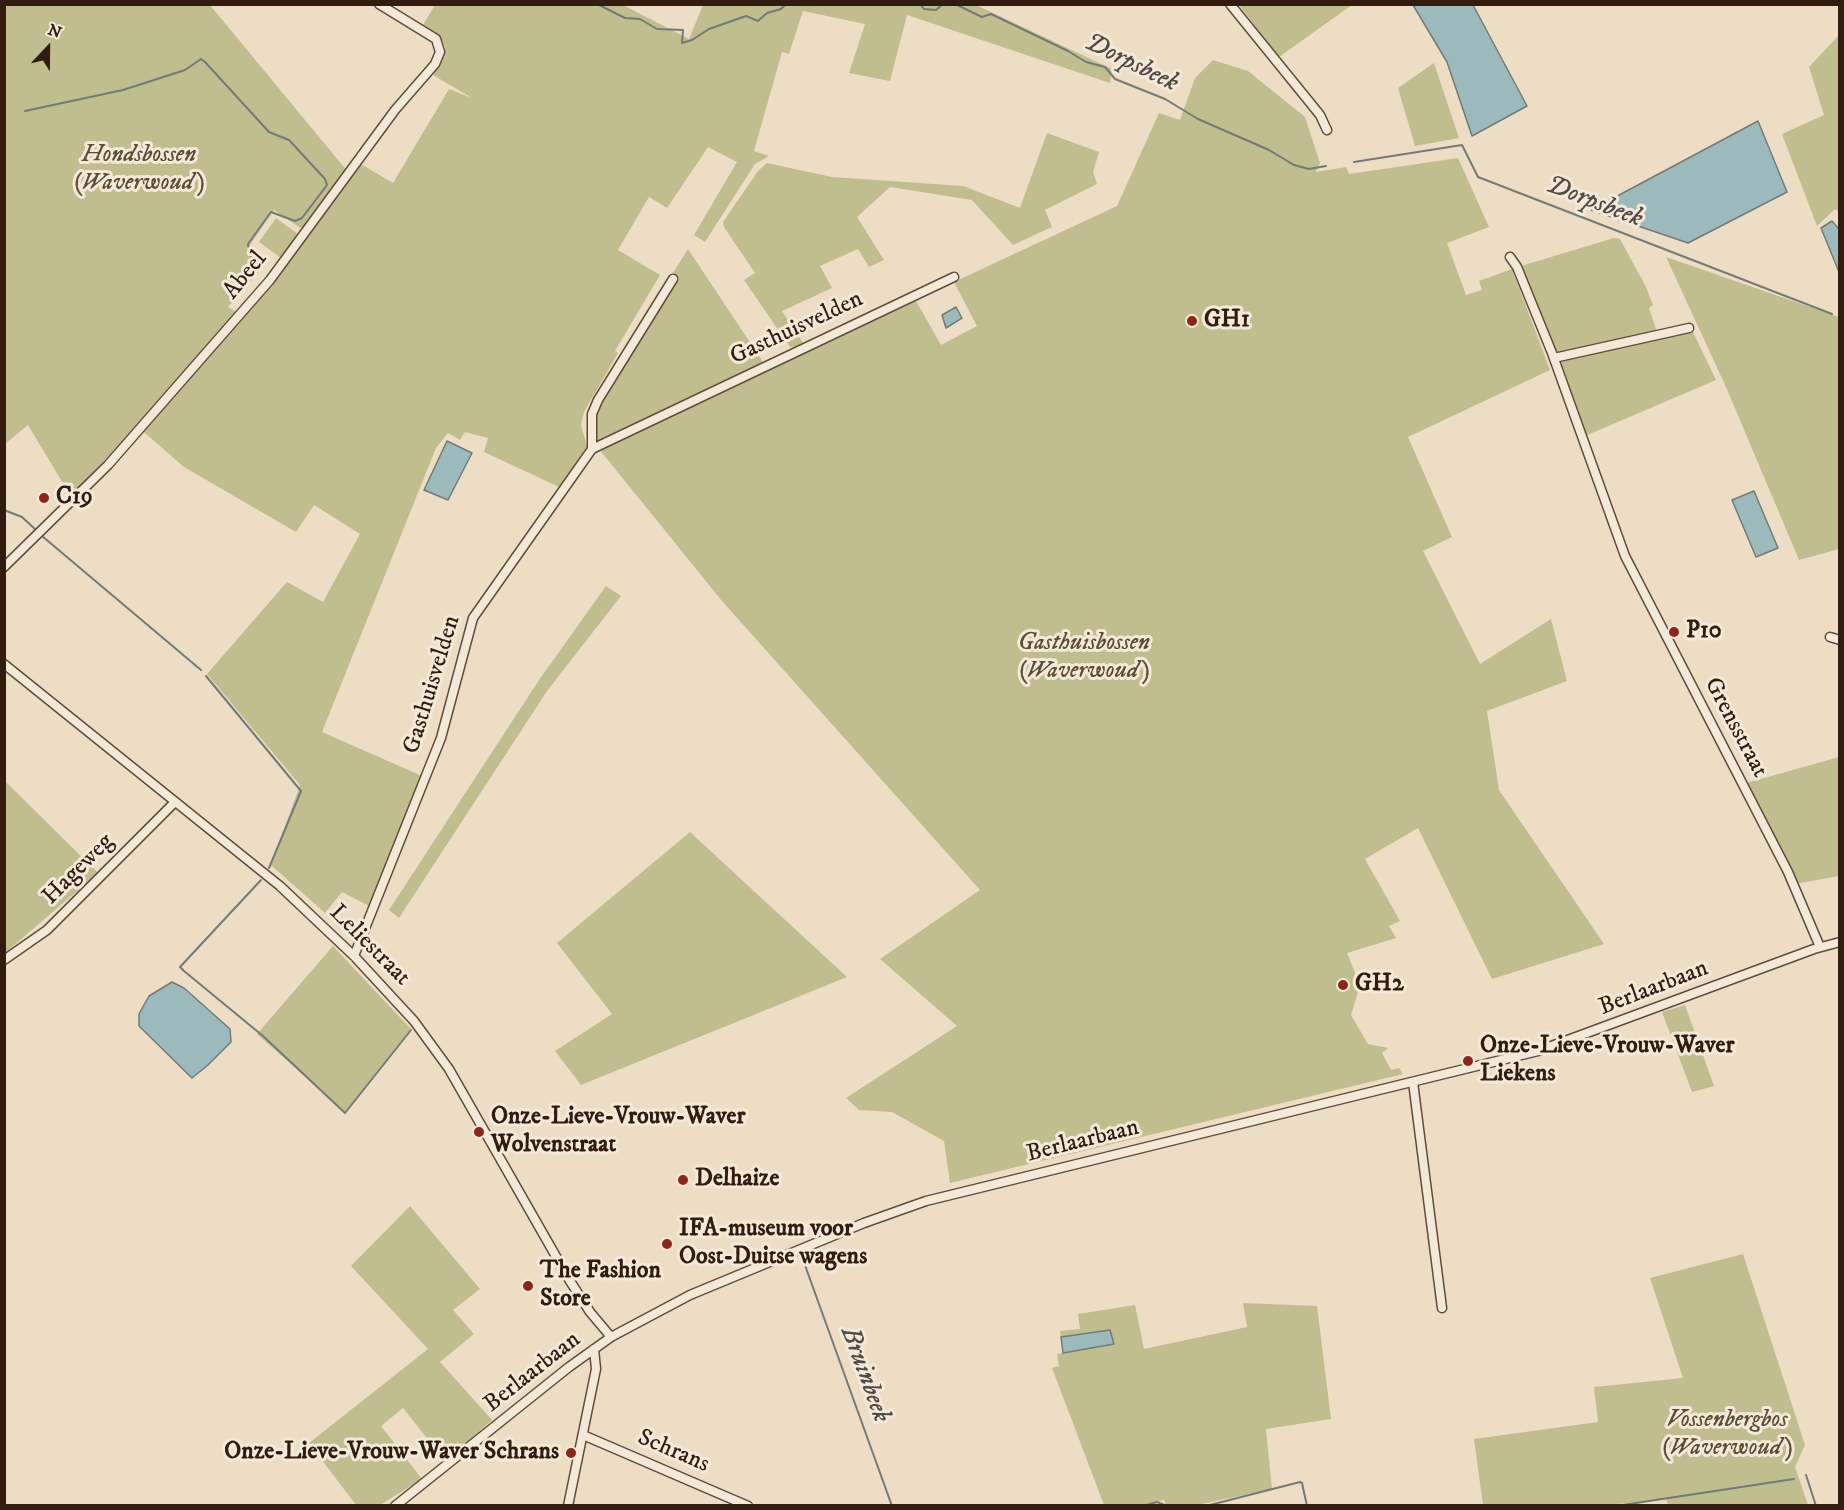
<!DOCTYPE html>
<html>
<head>
<meta charset="utf-8">
<style>
  body { margin:0 }
  #map { position:relative; width:1844px; height:1510px; overflow:hidden; background:#edddc4; font-family:"IM FELL DW Pica",serif }
  canvas { display:block }
  .frame { position:absolute; inset:0; border:6px solid #321c0f; pointer-events:none }
  .north { position:absolute; left:18px; top:18px; width:60px; height:60px; -webkit-text-stroke:4px #f3e9d9; paint-order:stroke; rotate:22deg; font-size:16px; font-weight:700; line-height:24px; text-align:center; color:#321c0f }
  .north::after { content:''; display:block; margin:auto; width:21px; height:27px; background:#321c0f; clip-path:polygon(50% 0,100% 100%,50% 72%,0 100%) }
</style>
</head>
<body>
<div id="map">
<canvas width="1844" height="1510"></canvas>
<div class="frame"></div>
<div class="north">N</div>
</div>
<script>
const g = document.querySelector('canvas').getContext('2d');
g.lineJoin = 'round';
function fillPath(path, color) {
  g.fillStyle = color;
  g.fill(path, 'evenodd');
}
function shape(rows) {
  const path = new Path2D();
  for (const r of rows) {
    path.moveTo(r[0], r[1]);
    for (let i = 2; i < r.length; i += 2) path.lineTo(r[i], r[i + 1]);
  }
  return path;
}
function trace(path, color, width, dash) {
  g.strokeStyle = color;
  g.lineWidth = width;
  g.lineCap = dash ? 'butt' : 'round';
  g.setLineDash(dash || []);
  g.stroke(path);
}
function drawText(font, color, halo, rows, align = 'center') {
  g.font = font + ' "IM FELL DW Pica",serif';
  g.lineWidth = 6;
  g.setLineDash([]);
  g.textBaseline = 'middle';
  g.strokeStyle = halo;
  g.fillStyle = color;
  for (const [text, x, y, turn = 0] of rows) {
    g.save();
    g.translate(x, y);
    g.rotate((+turn || 0) * Math.PI / 180);
    g.textAlign = isNaN(turn) ? turn : align;
    if (halo) g.strokeText(text, 0, 0);
    g.fillText(text, 0, 0);
    g.restore();
  }
}
fillPath(shape([
  [4,5,210,5,348,172,302,229,274,210,247,249,264,266,228,307,243,316,288,263,361,164,393,183,449,89,472,98,433,75,442,60,445,47,439,35,423,25,435,5,623,5,689,39,703,5,976,5,1112,69,1110,83,907,15,890,81,849,73,865,24,803,11,789,54,782,52,754,151,769,156,755,164,705,242,694,235,737,162,708,147,667,208,649,197,618,250,660,275,615,351,618,353,584,412,581,425,587,446,559,487,484,452,488,438,465,432,460,440,448,433,436,448,322,732,422,776,371,907,342,892,325,913,271,865,300,785,207,674,287,582,323,602,360,534,314,505,296,532,184,467,138,427,70,495,28,425,5,444],
  [1239,5,1352,5,1279,57],
  [1839,35,1839,212,1835,209,1817,226,1782,134,1824,115,1809,67],
  [1213,60,1248,71,1305,117,1320,163,1316,172,1346,167,1349,174,1458,158,1489,227,1447,243,1466,295,1482,290,1479,281,1512,269,1550,370,1408,437,1452,537,1423,551,1480,664,1551,619,1567,681,1487,711,1499,790,1604,944,1492,979,1418,828,1365,859,1400,921,1389,926,1396,938,1347,953,1360,985,1351,1015,1368,1044,1388,1048,1382,1053,1391,1070,1399,1068,1403,1074,950,1183,944,1141,892,1112,859,1110,846,1098,957,1026,880,959,980,890,722,601,599,449,916,301,941,345,977,326,954,282,1117,206,1159,113,1180,120,1195,78],
  [1434,63,1459,138,1415,146,1398,88],
  [1047,133,1099,152,1093,172,1097,184,1045,210,1052,227,1013,245,972,200,890,187,857,217,884,260,869,267,858,249,820,266,832,288,782,311,805,346,790,347,744,280,755,273,724,227,723,222,758,171,767,163,832,177,963,186,1020,208],
  [276,218,298,234,281,258,259,242],
  [1614,238,1620,239,1646,287,1653,305,1649,308,1657,332,1556,353,1521,266],
  [688,249,763,362,595,442,590,421,629,343],
  [1666,257,1839,317,1839,549,1799,560,1726,387],
  [1693,332,1716,380,1585,436,1560,359],
  [606,586,621,596,547,691,399,918,389,910,539,680],
  [1839,757,1839,876,1795,884,1743,784],
  [5,781,98,873,5,953,4,953],
  [690,832,847,977,581,1085,555,1051,612,1014,557,943],
  [333,946,411,1029,345,1112,257,1034],
  [1685,1005,1714,1086,1692,1092,1662,1012],
  [410,1206,480,1289,453,1310,474,1334,440,1362,492,1420,445,1461,403,1408,381,1426,422,1479,380,1505,356,1505,309,1443,428,1349,351,1266],
  [1743,1254,1805,1445,1795,1467,1808,1505,1669,1506,1666,1499,1599,1506,1483,1505,1474,1439,1598,1422,1594,1387,1683,1378,1650,1278],
  [1243,1303,1317,1306,1331,1419,1266,1429,1272,1489,1197,1505,1166,1505,1164,1500,1145,1505,1104,1505,1052,1368,1059,1366,1057,1354,1063,1353,1060,1331,1080,1329,1078,1314,1135,1305,1144,1349,1247,1327]
]), '#c0be8f');
const water = shape([
  [1413,5,1473,5,1527,106,1472,136,1447,62,1413,5],
  [1758,121,1787,192,1688,243,1591,210,1758,121],
  [1832,221,1839,229,1839,272,1821,228,1832,221],
  [956,307,962,318,946,328,942,315,956,307],
  [447,441,472,453,448,500,424,490,447,441],
  [1754,491,1778,548,1756,557,1732,500,1754,491],
  [172,982,184,988,230,1029,231,1042,208,1065,192,1078,139,1026,139,1014,149,996,172,982],
  [1110,1330,1114,1344,1063,1353,1061,1337,1110,1330]
]);
fillPath(water, '#9cbabc');
trace(water, '#727b77', 1.5);
trace(shape([
  [597,4,625,18,640,19,657,29,683,30,682,43,692,40,709,29,746,16,758,21,767,13,781,9,786,4],
  [920,4,924,9,936,10,943,4],
  [955,4,982,17,991,14,1068,51,1086,62,1105,67,1115,79,1165,99,1198,119,1269,150,1294,165,1309,169,1326,166],
  [25,111,123,90,185,70,201,59,205,62,269,132,289,140,325,179,327,185,302,218,295,221,271,212,248,244,253,267,251,273,229,296],
  [1354,162,1462,145,1478,177,1832,314],
  [4,510,22,517,37,531],
  [42,536,201,670],
  [206,676,301,791,269,868],
  [261,880,180,967,184,971,263,1036,345,1113,411,1030],
  [802,1257,892,1506],
  [1806,1475,1816,1506],
  [1143,1506,1157,1502,1167,1506],
  [1206,1506,1300,1482,1302,1483,1307,1506],
  [1616,1506,1794,1479]
]), '#727b77', 2);
const minor = shape([
  [1230,4,1320,115,1327,130],
  [1510,257,1517,267,1552,353,1625,556,1788,872,1820,947],
  [1554,358,1689,328],
  [592,449,592,414,598,400,673,279],
  [4,567,108,465,270,280,395,110,435,64,440,52,436,39,379,4],
  [1830,637,1840,640],
  [4,664,280,886,354,956,414,1021,449,1069,570,1281,590,1312,611,1337],
  [354,956,441,738,473,618,592,449,954,277],
  [4,960,47,930,175,802],
  [1413,1082,1442,1308],
  [583,1435,748,1506],
  [395,1506,569,1367,611,1337,690,1295,864,1223,926,1201,1538,1051,1814,949,1840,942],
  [568,1506,596,1369,594,1349]
]);
trace(minor, '#614c3c', 11);
trace(minor, '#f3e9d9', 8);
for (const [x, y, r, color] of [
  [1192,321,6,"#8f2418"],
  [44,498,6,"#8f2418"],
  [1674,632,6,"#8f2418"],
  [1343,985,6,"#8f2418"],
  [1468,1061,6,"#8f2418"],
  [479,1132,6,"#8f2418"],
  [683,1180,6,"#8f2418"],
  [667,1244,6,"#8f2418"],
  [528,1286,6,"#8f2418"],
  [571,1453,6,"#8f2418"]
]) {
  const dot = new Path2D();
  dot.arc(x, y, r, 0, 2 * Math.PI);
  g.fillStyle = color;
  g.fill(dot);
  trace(dot, '#f3e9d9', 2);
}
drawText('italic 24px', '#5d4d35', '#f3e9d9', [
  ["Hondsbossen",139,156],
  ["(Waverwoud)",139,184],
  ["Gasthuisbossen",1084,644],
  ["(Waverwoud)",1084,672],
  ["Vossenbergbos",1727,1421],
  ["(Waverwoud)",1727,1449]
]);
drawText('24px', '#321c0f', '#f3e9d9', [
  ["Abeel",246,276,-51],
  ["Gasthuisvelden",797,329,-25],
  ["Gasthuisvelden",433,685,-73],
  ["Grensstraat",1735,728,62],
  ["Hageweg",79,870,-45],
  ["Leliestraat",369,946,45],
  ["Berlaarbaan",1654,989,-21],
  ["Berlaarbaan",1083,1142,-14],
  ["Berlaarbaan",533,1373,-38],
  ["Schrans",673,1452,23]
]);
drawText('bold 24px', '#321c0f', '#f3e9d9', [
  ["GH1",1204,321],
  ["C19",56,498],
  ["P10",1686,632],
  ["GH2",1355,985],
  ["Onze-Lieve-Vrouw-Waver",1480,1047],
  ["Liekens",1480,1075],
  ["Onze-Lieve-Vrouw-Waver",491,1118],
  ["Wolvenstraat",491,1146],
  ["Delhaize",695,1180],
  ["IFA-museum voor",679,1230],
  ["Oost-Duitse wagens",679,1258],
  ["The Fashion",540,1272],
  ["Store",540,1300],
  ["Onze-Lieve-Vrouw-Waver Schrans",559,1453,"right"]
], 'left');
drawText('italic 26px', '#524b43', '#f3e9d9', [
  ["Dorpsbeek",1131,64,26],
  ["Dorpsbeek",1594,203,21],
  ["Bruinbeek",864,1375,70]
]);
</script>
</body>
</html>
